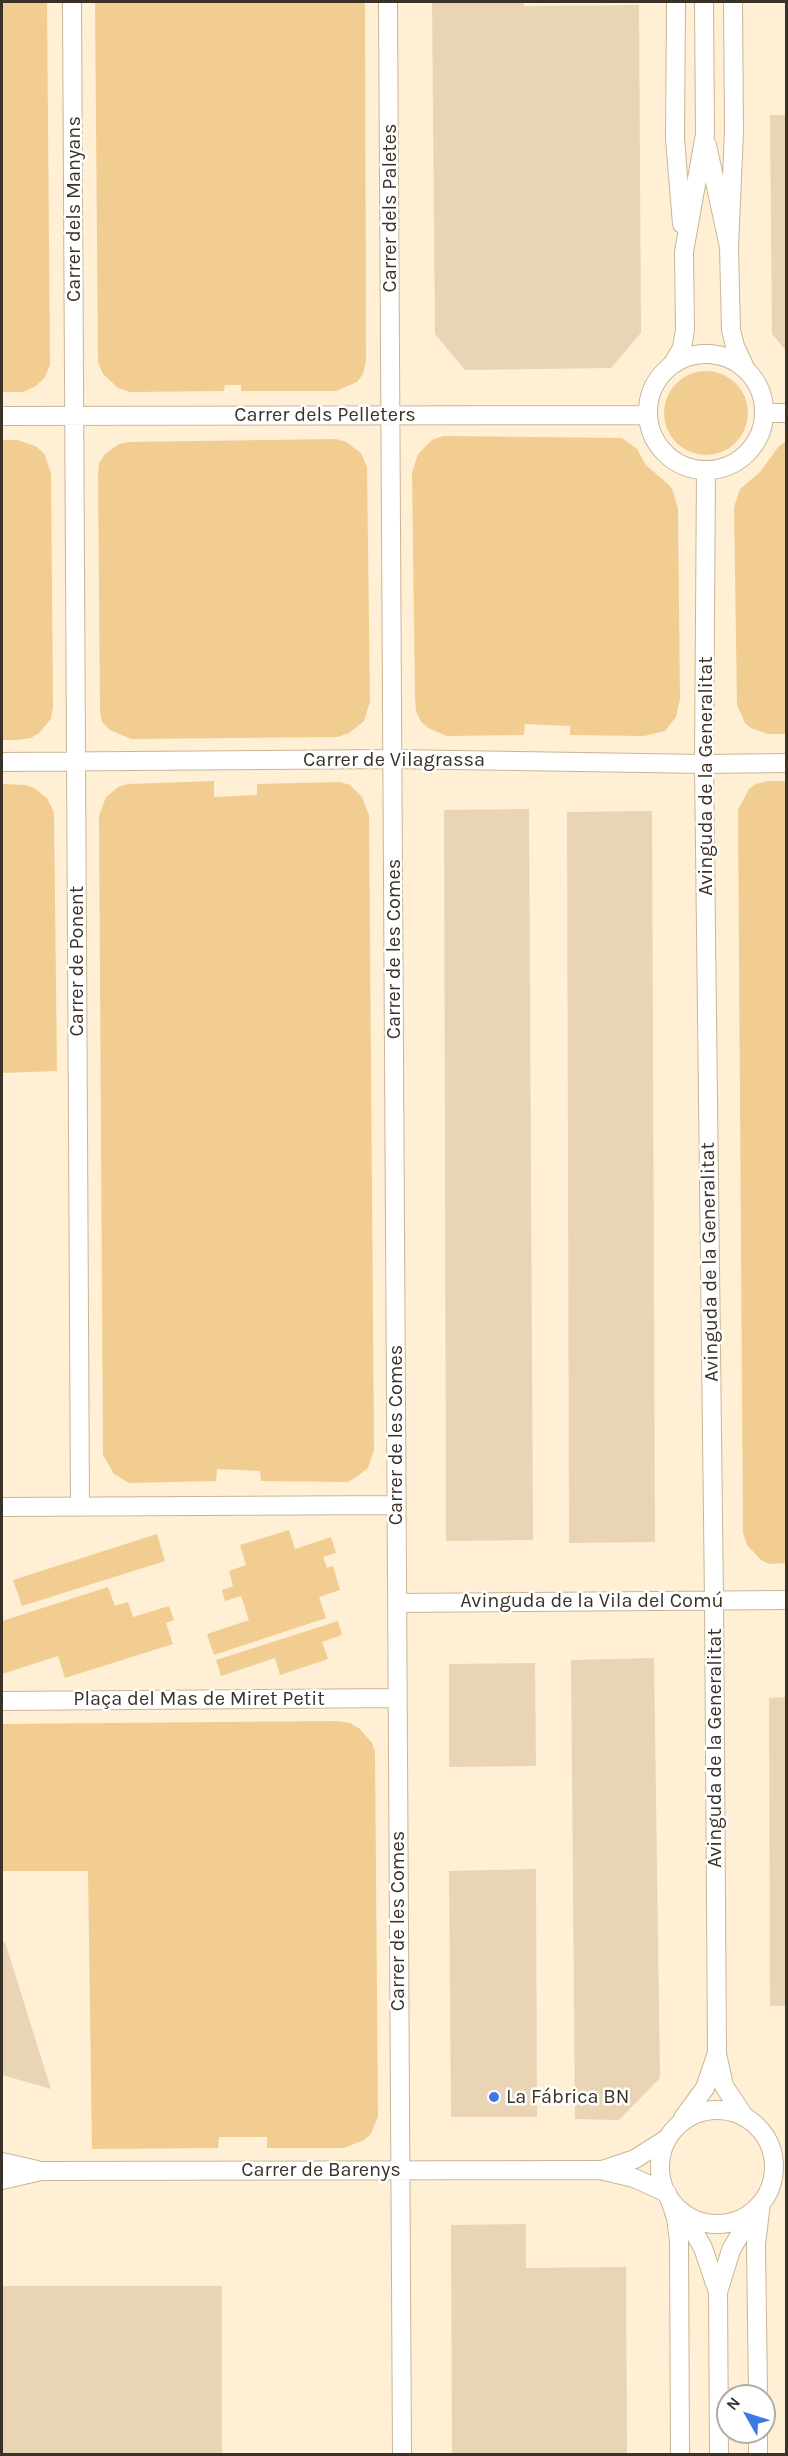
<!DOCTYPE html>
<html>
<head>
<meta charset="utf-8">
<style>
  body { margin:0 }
  #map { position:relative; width:788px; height:2456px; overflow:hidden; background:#feefd5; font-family:Karla,sans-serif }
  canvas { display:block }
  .frame { position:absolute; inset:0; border:3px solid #3a3226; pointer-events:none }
  .north { position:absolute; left:716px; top:2384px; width:60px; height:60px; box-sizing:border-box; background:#fff; border:2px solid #b0ada8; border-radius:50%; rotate:309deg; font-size:16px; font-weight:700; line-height:24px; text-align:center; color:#3a3226 }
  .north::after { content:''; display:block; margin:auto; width:21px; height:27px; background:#3e78e7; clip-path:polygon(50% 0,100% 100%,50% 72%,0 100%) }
</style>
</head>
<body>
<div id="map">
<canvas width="788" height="2456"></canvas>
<div class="frame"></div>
<div class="north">N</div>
</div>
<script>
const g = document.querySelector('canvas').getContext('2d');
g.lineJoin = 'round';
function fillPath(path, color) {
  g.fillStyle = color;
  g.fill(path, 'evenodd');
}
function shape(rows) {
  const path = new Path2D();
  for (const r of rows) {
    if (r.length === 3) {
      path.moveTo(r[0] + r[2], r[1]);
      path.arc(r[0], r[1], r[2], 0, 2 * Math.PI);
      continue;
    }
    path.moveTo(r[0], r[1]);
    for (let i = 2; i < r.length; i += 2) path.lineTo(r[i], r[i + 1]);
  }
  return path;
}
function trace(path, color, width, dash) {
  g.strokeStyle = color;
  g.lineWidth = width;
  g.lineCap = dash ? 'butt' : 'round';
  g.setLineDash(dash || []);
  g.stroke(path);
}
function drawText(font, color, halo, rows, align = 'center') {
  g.font = font + ' Karla,sans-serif';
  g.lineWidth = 5;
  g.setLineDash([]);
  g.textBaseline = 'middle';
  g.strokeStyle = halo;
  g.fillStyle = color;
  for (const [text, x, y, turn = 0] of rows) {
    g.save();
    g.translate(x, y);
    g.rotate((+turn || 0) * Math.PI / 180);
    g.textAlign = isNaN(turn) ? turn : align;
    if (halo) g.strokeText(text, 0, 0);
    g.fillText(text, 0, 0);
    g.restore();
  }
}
fillPath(shape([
  [2,2,47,2,50,365,45,377,36,386,23,392,2,392],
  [95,2,365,2,366,361,363,374,357,382,336,391,241,391,241,385,225,385,224,391,130,392,118,388,103,374,98,362],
  [706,413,42],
  [443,436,622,438,637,449,646,465,669,485,673,491,678,509,680,699,676,717,665,731,644,736,570,735,570,726,525,724,524,735,447,736,428,728,421,722,416,711,415,698,412,473,418,454,432,440],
  [336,439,346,442,361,453,367,467,370,702,364,721,349,733,338,737,131,739,110,730,102,722,100,710,98,473,99,463,105,454,119,444,129,442],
  [2,440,18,440,37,447,45,455,51,474,53,707,51,719,39,733,31,738,17,740,2,740],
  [786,441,786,734,768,734,751,728,745,723,737,705,734,507,740,489,760,472,779,446],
  [214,781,214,797,257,795,257,784,340,782,350,785,362,797,369,815,374,1450,368,1468,355,1478,347,1482,261,1481,260,1471,217,1469,216,1481,129,1483,114,1474,103,1455,99,816,106,797,118,787,128,784],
  [768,781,786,781,786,1563,769,1564,761,1560,747,1545,743,1533,738,810,749,789,756,784],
  [2,784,26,785,34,788,47,798,54,812,57,1071,2,1073],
  [289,1530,295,1549,331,1537,336,1553,323,1557,327,1568,333,1566,340,1590,319,1597,326,1618,214,1655,207,1634,249,1620,241,1596,225,1601,222,1590,233,1586,229,1571,246,1565,240,1545],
  [157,1534,165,1561,22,1606,13,1580],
  [108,1587,115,1606,128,1602,133,1617,169,1606,174,1620,166,1623,173,1644,65,1678,58,1656,2,1674,2,1621],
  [338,1621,342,1635,322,1642,328,1659,280,1675,275,1658,221,1676,216,1660],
  [335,1721,350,1723,360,1729,372,1743,375,1752,378,2116,371,2134,364,2140,344,2148,267,2148,267,2137,219,2137,218,2148,92,2149,88,1871,2,1871,2,1724]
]), '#f1cd92');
fillPath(shape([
  [432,2,524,2,524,6,639,5,641,333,611,368,465,370,435,334],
  [770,115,786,115,786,351,772,334],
  [529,809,533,1540,446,1541,444,810],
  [652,811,655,1542,569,1543,567,812],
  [654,1658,660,2078,619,2120,575,2119,571,1660],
  [535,1663,536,1766,449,1767,449,1664],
  [786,1697,786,2006,770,2006,769,1698],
  [536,1869,537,2117,451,2117,449,1871],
  [2,1942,5,1942,51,2089,2,2075],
  [526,2224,526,2268,626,2267,627,2454,452,2454,451,2225],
  [2,2286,222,2286,222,2454,2,2454]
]), '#e9d5b6');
const minor = shape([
  [72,2,80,1507],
  [388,2,402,2454],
  [676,2,675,139,682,224],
  [707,145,729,247,731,330,735,346,746,370],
  [729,247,734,132,733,2],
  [706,412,58],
  [672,365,682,348,685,330,684,252,705,134,704,2],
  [764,413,786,413],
  [2,416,648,415],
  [706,470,704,764,714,1600,717,2054,724,2086,744,2116],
  [2,762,393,759,704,764,786,763],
  [2,1507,396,1505],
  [398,1603,786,1600],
  [2,1701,397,1698],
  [717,2167,57],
  [683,2118,705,2088,716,2056],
  [2,2162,37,2170],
  [602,2170,635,2159,668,2138],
  [2,2180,41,2171,600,2170,634,2178,667,2193],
  [670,2200,676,2218,679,2241,680,2454],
  [684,2214,703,2248,718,2292],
  [758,2396,756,2244,761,2203],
  [758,2432,758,2454],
  [719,2454,718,2292,731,2250,753,2212]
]);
trace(minor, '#c9b697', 20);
trace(minor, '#fff', 18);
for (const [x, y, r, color] of [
  [494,2097,6,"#3e78e7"]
]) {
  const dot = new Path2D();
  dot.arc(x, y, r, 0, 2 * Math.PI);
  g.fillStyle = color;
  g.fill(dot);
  trace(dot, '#fff', 2);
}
drawText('20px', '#3a3226', '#fff', [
  ["Carrer dels Paletes",390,208,-90],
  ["Carrer dels Manyans",74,209,-90],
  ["Carrer dels Pelleters",325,415],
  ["Carrer de Vilagrassa",394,760],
  ["Avinguda de la Generalitat",706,776,-90],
  ["Carrer de les Comes",394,949,-90],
  ["Carrer de Ponent",77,961,-90],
  ["Avinguda de la Generalitat",710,1262,-91],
  ["Carrer de les Comes",396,1435,-90],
  ["Avinguda de la Vila del Comú",592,1601],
  ["Plaça del Mas de Miret Petit",199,1699],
  ["Avinguda de la Generalitat",715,1748,-90],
  ["Carrer de les Comes",398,1921,-90],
  ["Carrer de Barenys",321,2170]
]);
drawText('20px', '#3a3226', '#fff', [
  ["La Fábrica BN",506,2097]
], 'left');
</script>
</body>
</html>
